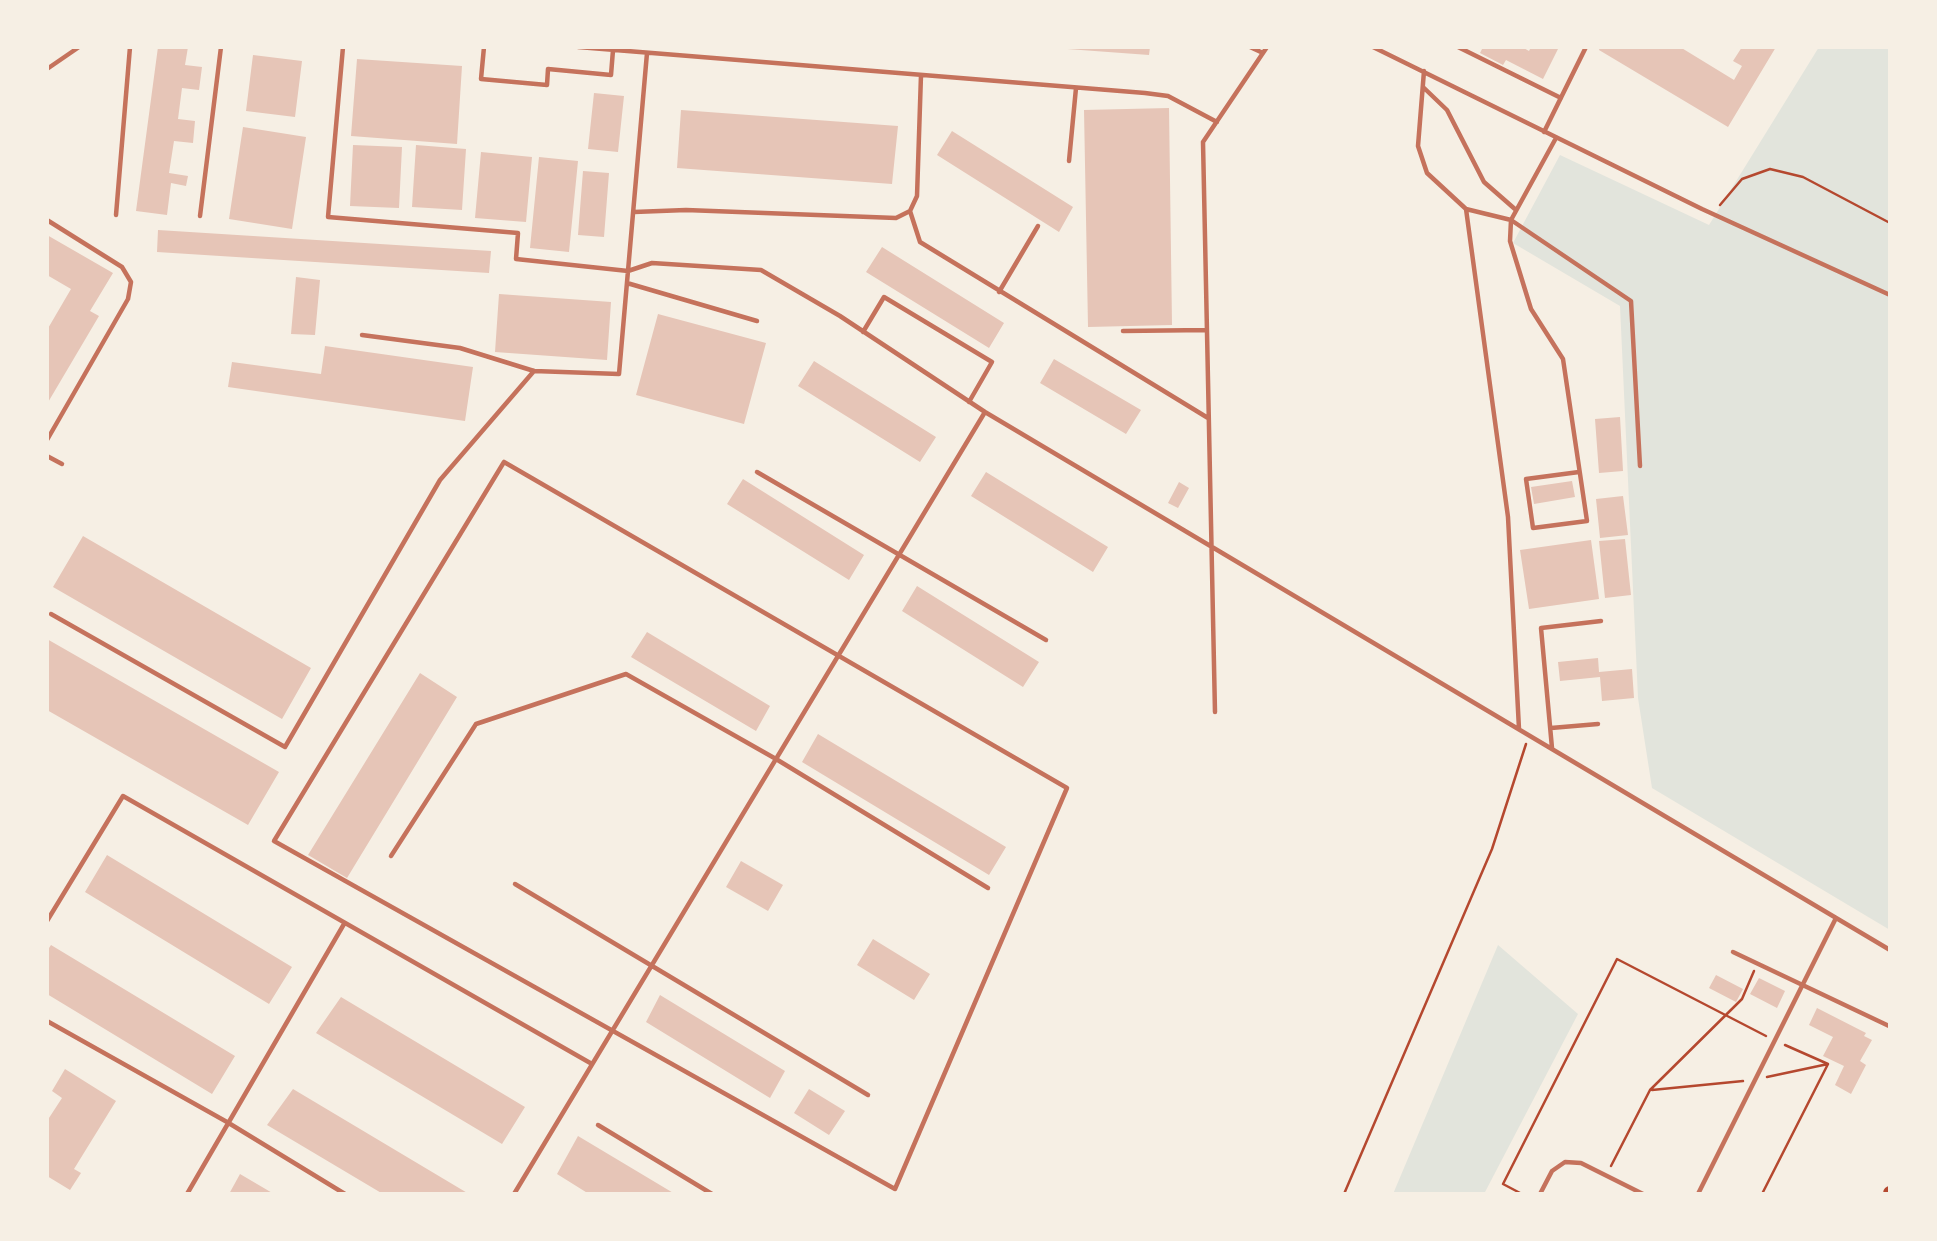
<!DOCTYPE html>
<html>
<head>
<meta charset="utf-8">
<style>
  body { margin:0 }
  #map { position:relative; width:1937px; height:1241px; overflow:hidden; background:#f6efe4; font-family:Ubuntu,sans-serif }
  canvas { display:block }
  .frame { position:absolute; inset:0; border:49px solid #f6efe4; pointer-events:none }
</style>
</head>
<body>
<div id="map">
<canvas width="1937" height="1241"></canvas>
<div class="frame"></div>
</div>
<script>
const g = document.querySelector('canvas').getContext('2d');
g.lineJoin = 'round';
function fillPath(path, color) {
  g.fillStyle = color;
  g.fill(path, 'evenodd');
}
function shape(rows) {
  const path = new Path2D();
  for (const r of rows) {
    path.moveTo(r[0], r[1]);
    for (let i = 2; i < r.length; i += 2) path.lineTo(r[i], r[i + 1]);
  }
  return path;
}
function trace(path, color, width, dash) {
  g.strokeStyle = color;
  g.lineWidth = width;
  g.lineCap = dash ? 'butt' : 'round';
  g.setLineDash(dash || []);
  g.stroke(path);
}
fillPath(shape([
  [1819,47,1890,47,1890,930,1652,788,1638,698,1620,306,1513,243,1560,155,1709,225],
  [1498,945,1578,1014,1484,1194,1393,1194]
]), '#e2e4dc');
fillPath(shape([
  [158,47,188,47,185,65,202,67,199,90,182,88,178,119,195,121,193,143,174,141,169,173,188,176,186,186,171,183,167,215,136,211],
  [1040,47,1150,47,1149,55],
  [1483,47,1522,47,1529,51,1531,47,1559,47,1543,79,1506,60,1503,65,1480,53],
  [1600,47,1680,47,1734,80,1742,66,1733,61,1742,47,1776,47,1728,127,1599,50],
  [253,55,302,61,295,117,246,111],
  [357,59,462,66,457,144,351,136],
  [594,93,624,96,618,152,588,149],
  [1169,108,1172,325,1088,327,1084,110],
  [681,110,898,126,892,184,677,168],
  [243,127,306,137,292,229,229,219],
  [952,131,1073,207,1059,232,937,155],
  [353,145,402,147,399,208,350,206],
  [416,145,466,149,462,210,412,207],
  [481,152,532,157,526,222,475,218],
  [539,157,578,161,569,252,530,248],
  [583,171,609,173,604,237,578,235],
  [158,230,491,251,489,273,157,252],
  [47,235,113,273,90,311,99,316,47,404,47,330,71,289,47,275],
  [882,247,1004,323,989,348,866,272],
  [296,277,320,280,315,335,291,334],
  [499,294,611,302,607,360,495,352],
  [658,314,766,343,744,424,636,395],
  [325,346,473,367,465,421,228,387,232,362,321,374],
  [1054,359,1141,410,1126,434,1040,383],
  [814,361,936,437,920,462,798,386],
  [1620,417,1623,471,1599,473,1595,419],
  [986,472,1108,547,1093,572,971,496],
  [743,479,864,555,849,580,727,504],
  [1572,481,1575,497,1534,504,1531,487],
  [1179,482,1189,488,1178,508,1168,503],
  [1623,496,1628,535,1600,538,1596,499],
  [83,536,311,668,282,719,53,587],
  [1625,539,1631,595,1605,598,1599,541],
  [1591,540,1599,599,1529,609,1520,550],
  [917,586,1039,662,1023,687,902,611],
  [647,632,770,706,756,731,631,657],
  [47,639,279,772,248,825,47,710],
  [1598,658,1599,672,1632,669,1634,698,1602,701,1600,677,1560,681,1558,662],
  [420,673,457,697,347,878,308,855],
  [818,734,1006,847,989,875,802,762],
  [107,855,292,967,269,1004,85,892],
  [741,861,783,885,768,911,726,887],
  [873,939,930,974,914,1000,857,965],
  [51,945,235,1056,212,1094,47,994,47,951],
  [1716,975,1743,989,1736,1002,1709,988],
  [1759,978,1785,991,1777,1008,1750,994],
  [660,995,785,1071,770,1098,646,1022],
  [341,997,525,1107,502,1144,316,1033],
  [1817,1008,1866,1033,1864,1036,1872,1040,1860,1061,1866,1065,1851,1094,1835,1085,1844,1066,1823,1056,1833,1037,1809,1025],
  [65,1069,116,1101,74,1169,81,1173,70,1190,47,1176,47,1121,62,1098,52,1091],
  [293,1089,469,1194,383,1194,267,1125],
  [809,1089,845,1111,829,1135,794,1113],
  [578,1136,675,1194,589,1194,557,1174],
  [240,1174,274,1194,229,1194]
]), '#e6c5b7');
trace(shape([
  [1720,205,1742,179,1770,169,1803,177,1890,223],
  [1767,1077,1828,1064],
  [1652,1090,1743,1081],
  [1611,1166,1650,1090,1742,999,1754,971],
  [1344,1194,1492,849,1526,744],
  [1522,1194,1503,1184,1617,959,1766,1036],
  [1762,1194,1828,1064,1785,1045]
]), '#b5482f', 2.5);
trace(shape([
  [343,47,328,217,518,233,516,259,628,271,652,263,761,270,840,316,985,412,1890,950],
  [484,47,481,79,547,85,548,69,611,75,613,50],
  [578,47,1145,93,1168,96,1217,122],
  [1250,47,1263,53],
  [1373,47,1702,209,1890,295],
  [1458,47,1561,98],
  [47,69,79,47],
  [1424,71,1418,146,1427,173,1466,209,1511,220,1510,241,1531,309,1563,359,1587,521,1533,528,1526,479,1579,472],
  [1423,87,1447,110,1484,182,1516,210],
  [1544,132,1586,47],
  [1556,138,1511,220,1631,301,1640,466],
  [1069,161,1076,88],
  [1466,209,1508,517,1519,729],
  [910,211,920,242,1208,418],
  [634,212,686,210,896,218,910,211,917,196,921,75],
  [116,215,130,47],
  [200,216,221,47],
  [47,220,122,267,131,282,128,299,47,440],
  [627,283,757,321],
  [999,292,1038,226],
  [1123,331,1207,330],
  [863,332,884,297,992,362,969,402],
  [362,335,460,348,534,371,619,374,647,53],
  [47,456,62,464],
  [504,462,1067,788,895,1189,274,841,504,462],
  [757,472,1046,640],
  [51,614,285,747,440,480,534,371],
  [1215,712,1203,142,1267,47],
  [1551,728,1598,724],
  [1552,748,1541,628,1601,621],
  [391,856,476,724,626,674,776,759,988,888],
  [515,884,868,1095],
  [47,921,123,796,592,1064],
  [1733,952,1889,1026],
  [47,1021,227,1122,345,1194],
  [598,1125,712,1194],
  [187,1194,344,924],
  [514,1194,985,412],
  [1540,1194,1552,1171,1565,1162,1581,1163,1643,1194],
  [1698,1194,1836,918]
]), '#c5725c', 4.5);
trace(shape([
  [1890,1194,1890,1193]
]), '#b5482f', 14);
</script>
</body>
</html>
